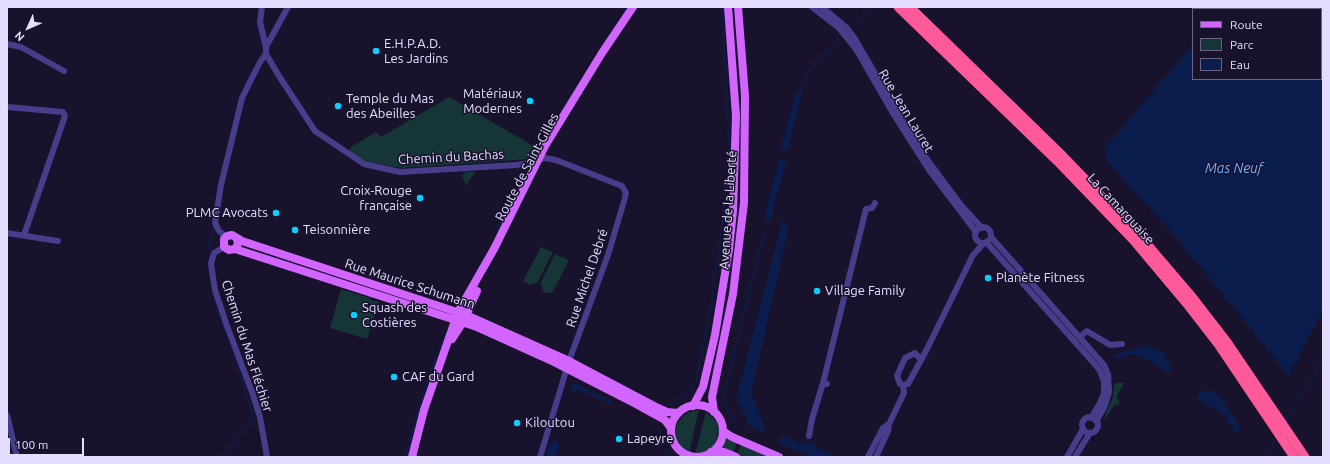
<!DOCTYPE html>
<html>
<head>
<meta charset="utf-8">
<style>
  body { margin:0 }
  #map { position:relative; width:1330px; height:464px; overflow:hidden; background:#19122d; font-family:Ubuntu,sans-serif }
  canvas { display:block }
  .frame { position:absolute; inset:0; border:8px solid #e4ddff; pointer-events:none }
  .legend { position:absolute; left:1192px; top:8px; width:130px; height:72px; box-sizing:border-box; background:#19122d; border:1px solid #6a6381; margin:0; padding:5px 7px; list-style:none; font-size:12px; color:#e4ddff }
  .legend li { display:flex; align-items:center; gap:8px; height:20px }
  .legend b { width:20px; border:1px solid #6a6381 }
  .north { position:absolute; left:8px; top:8px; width:40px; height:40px; -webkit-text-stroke:3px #19122d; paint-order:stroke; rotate:225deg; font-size:11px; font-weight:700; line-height:16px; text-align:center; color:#e4ddff }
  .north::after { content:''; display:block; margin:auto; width:14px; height:18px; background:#e4ddff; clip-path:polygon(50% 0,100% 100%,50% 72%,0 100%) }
  .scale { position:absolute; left:8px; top:438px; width:76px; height:18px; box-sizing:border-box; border:2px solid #e4ddff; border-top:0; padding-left:5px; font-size:12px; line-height:14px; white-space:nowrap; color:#e4ddff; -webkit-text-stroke:3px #19122d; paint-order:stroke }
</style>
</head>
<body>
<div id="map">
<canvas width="1330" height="464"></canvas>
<div class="frame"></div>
<ul class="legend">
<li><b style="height:5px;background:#d365ff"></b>Route</li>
<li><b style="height:11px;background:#153537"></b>Parc</li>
<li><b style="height:11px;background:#0b1d4c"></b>Eau</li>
</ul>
<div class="north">N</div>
<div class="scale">100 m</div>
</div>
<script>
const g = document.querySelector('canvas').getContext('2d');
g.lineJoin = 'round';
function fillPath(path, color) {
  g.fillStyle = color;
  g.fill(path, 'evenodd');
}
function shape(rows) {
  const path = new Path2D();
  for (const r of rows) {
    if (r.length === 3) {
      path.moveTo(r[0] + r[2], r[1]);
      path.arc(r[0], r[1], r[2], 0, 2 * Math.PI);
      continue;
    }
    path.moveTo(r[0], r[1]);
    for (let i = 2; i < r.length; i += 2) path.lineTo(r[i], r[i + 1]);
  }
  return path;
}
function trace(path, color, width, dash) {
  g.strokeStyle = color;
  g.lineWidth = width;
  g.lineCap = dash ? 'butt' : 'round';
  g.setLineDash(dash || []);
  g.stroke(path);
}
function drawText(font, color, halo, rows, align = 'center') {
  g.font = font + ' Ubuntu,sans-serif';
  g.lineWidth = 3;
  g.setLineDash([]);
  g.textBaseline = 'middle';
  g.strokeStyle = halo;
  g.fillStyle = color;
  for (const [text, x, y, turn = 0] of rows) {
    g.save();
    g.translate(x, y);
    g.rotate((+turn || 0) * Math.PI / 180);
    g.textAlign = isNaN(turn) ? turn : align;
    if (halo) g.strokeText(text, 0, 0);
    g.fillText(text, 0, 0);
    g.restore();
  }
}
fillPath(shape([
  [449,97,537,148,530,159,401,168,364,161,349,151,351,147,376,132,381,137],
  [466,172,475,172,466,186,462,175],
  [541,247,553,252,537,283,530,285,523,281],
  [555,254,569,260,552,293,547,293,542,291,543,288,540,284],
  [341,289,370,298,370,300,379,302,367,339,330,328],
  [1117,383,1124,383,1116,398,1119,400,1118,406,1115,404,1105,419,1104,418,1113,397,1114,385],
  [699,410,689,453,684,450,677,441,675,430,677,424,684,415,689,412],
  [706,412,717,422,719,432,718,432,716,441,717,442,709,452,695,454],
  [726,436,737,443,733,453,720,450],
  [741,444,771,457,742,457,737,455]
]), '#153537');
fillPath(shape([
  [1224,7,1323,7,1323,310,1289,376,1176,237,1107,161,1104,149,1193,44,1193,79,1321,79,1321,9,1222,9],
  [798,90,802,91,788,151,780,149],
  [779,159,786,161,770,222,764,220],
  [783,219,788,230,751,394,754,398,765,429,762,432,751,427,736,399],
  [1142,346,1149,346,1163,352,1172,369,1168,372,1141,356,1131,354,1118,359,1114,357,1116,354],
  [577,384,611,401,612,403,610,404,578,389,574,393,571,390,573,385],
  [1201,391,1212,391,1218,394,1239,424,1239,432,1237,433,1232,431,1234,426,1227,422,1228,417,1196,398],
  [782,436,790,438,797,444,803,444,808,441,816,444,816,447,836,457,813,457,780,444,778,440],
  [553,441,558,442,560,447,554,457,545,457,549,445]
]), '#0b1d4c');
trace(shape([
  [259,7,257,25,262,45,261,56],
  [853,25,872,7],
  [604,44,628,7],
  [244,87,253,69],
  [800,92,810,67,840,38],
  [556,121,572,94],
  [497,231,519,190],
  [209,261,213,225],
  [208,265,216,308,233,351,254,419,221,457],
  [472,280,487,252],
  [669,405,690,391,696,381,712,300,725,203,729,147,722,7],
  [1286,421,1323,360],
  [659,428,662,448,668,457],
  [735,428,733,419,727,409,723,399,764,232],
  [406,457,420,404,438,351,446,333],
  [1264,457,1277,436]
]), '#0b1d4c', 1.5);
trace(shape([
  [262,7,260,22,266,47,266,54,279,76,315,131,364,164,400,172,516,165,531,163,545,158,556,160,622,186,626,193,625,198,608,255,569,361,540,457],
  [812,7,838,27,856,49,894,115,929,170,976,232],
  [822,7,847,28,855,39,907,128,929,162,961,205,982,228],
  [7,44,21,47,64,71],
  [266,47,288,7],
  [7,107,63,112,65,116,24,235],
  [983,235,8],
  [7,233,58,241],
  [226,237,219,231,215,223,221,185,242,98,260,62,266,54],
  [991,237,1104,365,1108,374,1109,392,1104,408,1096,421],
  [986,242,1099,369,1104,381,1104,393,1100,403,1091,418],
  [224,247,214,253,211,264,215,290,227,326,252,392,260,417,267,457],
  [1080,337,1087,331,1110,345,1122,344],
  [921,360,915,353,905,358,897,376,900,384,903,385,908,384,926,351,973,255,984,243],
  [823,383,866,209,872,208,875,203],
  [7,415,17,457],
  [1090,425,8],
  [809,436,812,419,823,383,827,384],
  [868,457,883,428,889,424],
  [876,457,888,431,889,424,904,393,903,385],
  [1067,457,1083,429],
  [1075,457,1090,433]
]), '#473d8b', 6);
trace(shape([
  [237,239,238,244,235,249,229,250,224,247,224,239,227,236,232,235,242,241,466,315,569,361,658,408,667,412,678,413],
  [235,249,477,327,550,360,636,404,665,420,671,428],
  [452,339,463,322,477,291],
  [697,431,26],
  [693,406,703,387,715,335,729,249,733,211,736,116,728,7],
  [714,412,712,397,733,294,744,203,745,96,738,7],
  [723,431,732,437,779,457],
  [711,452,724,452,736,457],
  [412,457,424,410,458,312,494,249,545,146,602,53,633,7]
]), '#d365ff', 8);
trace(shape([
  [898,7,1058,162,1135,242,1187,304,1218,344,1294,457],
  [910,7,1063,156,1141,237,1193,298,1227,342,1305,457]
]), '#fe5999', 9);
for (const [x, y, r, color] of [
  [376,51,4,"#0ad0fe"],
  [530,101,4,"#0ad0fe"],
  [338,106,4,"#0ad0fe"],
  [420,198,4,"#0ad0fe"],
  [276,213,4,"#0ad0fe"],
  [295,230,4,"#0ad0fe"],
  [988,278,4,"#0ad0fe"],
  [817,291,4,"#0ad0fe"],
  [354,315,4,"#0ad0fe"],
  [394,377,4,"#0ad0fe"],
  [517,423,4,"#0ad0fe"],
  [619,439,4,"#0ad0fe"]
]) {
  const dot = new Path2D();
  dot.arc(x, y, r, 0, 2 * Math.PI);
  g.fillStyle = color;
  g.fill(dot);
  trace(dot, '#19122d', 1.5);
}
drawText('13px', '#e4ddff', '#19122d', [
  ["E.H.P.A.D.",384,44],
  ["Les Jardins",384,59],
  ["Matériaux",522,94,"right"],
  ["Modernes",522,109,"right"],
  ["Temple du Mas",346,99],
  ["des Abeilles",346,114],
  ["Croix-Rouge",412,191,"right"],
  ["française",412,206,"right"],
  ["PLMC Avocats",268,213,"right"],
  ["Teisonnière",303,230],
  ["Planète Fitness",996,278],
  ["Village Family",825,291],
  ["Squash des",362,308],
  ["Costières",362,323],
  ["CAF du Gard",402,377],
  ["Kiloutou",525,423],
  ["Lapeyre",627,439]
], 'left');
drawText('13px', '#e4ddff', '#19122d', [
  ["Rue Jean Lauret",906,111,59],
  ["Chemin du Bachas",451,157,-3],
  ["Route de Saint-Gilles",527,167,-62],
  ["La Camarguaise",1121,209,47],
  ["Avenue de la Liberté",728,210,-86],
  ["Rue Michel Debré",587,278,-71],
  ["Rue Maurice Schumann",410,284,18],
  ["Chemin du Mas Fléchier",247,346,72]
]);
drawText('italic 14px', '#6cadff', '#19122d', [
  ["Mas Neuf",1234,168]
]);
</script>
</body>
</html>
